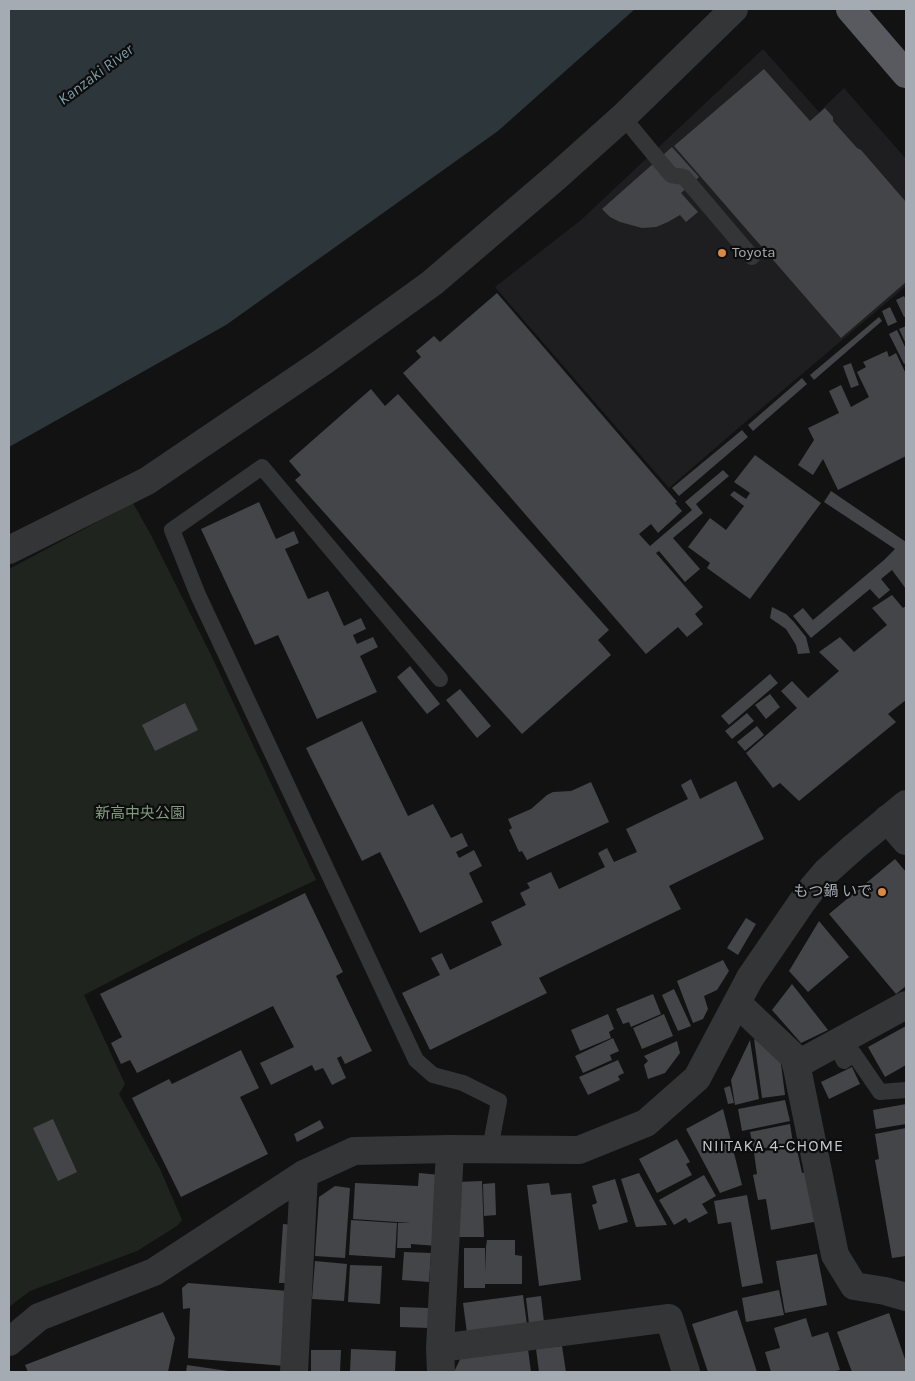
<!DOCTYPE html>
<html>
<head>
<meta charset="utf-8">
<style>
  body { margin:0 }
  #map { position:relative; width:915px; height:1381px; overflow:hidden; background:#121213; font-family:Karla,sans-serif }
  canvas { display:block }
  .frame { position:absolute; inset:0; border:10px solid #a5abb2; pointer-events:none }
</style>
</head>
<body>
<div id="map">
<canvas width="915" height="1381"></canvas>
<div class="frame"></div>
</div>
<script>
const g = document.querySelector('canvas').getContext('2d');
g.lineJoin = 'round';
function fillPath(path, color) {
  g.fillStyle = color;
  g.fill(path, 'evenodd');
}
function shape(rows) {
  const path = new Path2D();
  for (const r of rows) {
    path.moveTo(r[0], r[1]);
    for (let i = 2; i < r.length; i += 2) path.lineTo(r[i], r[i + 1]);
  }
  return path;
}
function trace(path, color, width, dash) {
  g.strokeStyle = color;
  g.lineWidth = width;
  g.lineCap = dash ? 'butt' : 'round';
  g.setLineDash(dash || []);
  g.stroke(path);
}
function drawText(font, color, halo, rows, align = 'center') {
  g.font = font + ' Karla,"Noto Sans JP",sans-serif';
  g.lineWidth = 4.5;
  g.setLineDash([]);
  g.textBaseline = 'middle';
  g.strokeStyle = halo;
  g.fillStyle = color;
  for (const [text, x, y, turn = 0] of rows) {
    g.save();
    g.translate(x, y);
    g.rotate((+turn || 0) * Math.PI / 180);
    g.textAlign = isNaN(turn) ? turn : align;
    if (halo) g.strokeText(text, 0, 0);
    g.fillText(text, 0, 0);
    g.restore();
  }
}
fillPath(shape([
  [763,49,819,112,844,88,906,159,906,286,736,430,669,488,495,287,581,220]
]), '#1e1e20');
fillPath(shape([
  [133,503,152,537,211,655,316,880,203,933,84,995,125,1084,119,1094,160,1169,182,1220,177,1226,137,1251,30,1291,9,1307,9,569]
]), '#1f251e');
fillPath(shape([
  [9,9,635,9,498,131,226,325,9,447]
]), '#2d363a');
fillPath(shape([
  [764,69,810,121,825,108,833,117,833,121,857,148,861,150,906,202,906,282,841,338,674,146],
  [672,147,699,177,681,193,698,212,686,222,680,215,668,222,656,227,642,228,620,222,610,217,602,209],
  [497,293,677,502,675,503,682,511,658,533,651,524,639,534,650,546,692,510,685,502,723,470,729,476,696,504,703,513,673,538,700,569,685,582,659,551,656,553,703,607,695,614,703,624,687,637,678,627,646,654,403,373,421,357,416,351,434,336,440,342],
  [904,296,906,300,906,316,904,317,896,300],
  [890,307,897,322,888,326,882,311],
  [879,317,882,321,814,380,810,375],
  [906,326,906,344,899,329],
  [897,330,906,349,906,363,904,364,889,334],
  [887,351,889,357,896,353,906,374,906,456,838,490,823,459,813,475,798,465,814,440,808,428,839,413,829,391,841,385,851,407,869,397,857,372,866,367,863,362],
  [851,363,859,385,851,388,843,366],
  [802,378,807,384,753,431,748,425],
  [371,389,385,406,398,394,609,630,598,640,611,655,522,734,295,480,301,475,289,461],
  [742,430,748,437,679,496,672,488],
  [755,455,821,503,750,599,707,568,710,563,688,547,710,518,726,530,744,506,730,495,734,491,746,499,750,493,734,482],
  [831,491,906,542,906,589,892,570,881,579,890,590,879,599,870,589,811,638,793,616,803,608,813,620,884,560,895,549,824,502],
  [259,502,276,539,294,531,299,543,285,549,308,599,328,591,344,626,361,618,366,629,353,635,357,644,373,637,378,647,360,656,377,692,317,719,278,635,255,645,201,529],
  [892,595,903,608,906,606,906,700,888,714,896,722,799,801,780,783,773,788,746,753,797,708,781,691,792,681,808,698,839,671,819,652,840,637,854,652,887,625,872,608],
  [772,607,786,614,794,622,806,637,810,653,798,654,796,645,786,629,770,618],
  [410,666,440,704,427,714,397,677],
  [770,674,778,683,729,725,721,716],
  [460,689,491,726,477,738,446,700],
  [770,694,780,707,766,719,755,705],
  [185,703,198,730,155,751,142,725],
  [747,713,754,721,732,739,725,731],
  [362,721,408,816,433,804,451,838,462,833,468,846,456,852,459,858,474,850,482,866,469,873,483,902,420,933,380,852,362,861,306,748],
  [757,726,764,735,745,751,737,742],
  [691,779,700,799,736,781,764,839,669,886,681,909,539,978,547,993,430,1050,402,993,440,975,431,958,442,953,450,970,502,945,491,922,526,905,520,893,530,888,527,883,551,872,559,889,605,867,598,853,607,848,614,862,637,852,626,829,688,799,681,785],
  [591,782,609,822,527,860,522,851,519,852,509,830,512,828,508,819,531,809,547,795,553,792,571,791],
  [895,859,906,872,906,986,896,994,829,914],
  [305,893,343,972,336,976,372,1051,345,1064,341,1056,337,1058,346,1078,332,1085,323,1068,315,1071,312,1065,271,1085,260,1063,294,1047,273,1006,137,1073,130,1060,121,1064,111,1043,122,1037,100,994],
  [746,918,756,924,738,955,727,948],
  [819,921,849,957,808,992,789,971],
  [723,960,729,971,717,990,704,996,708,1009,703,1019,693,1023,677,981],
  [792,984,828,1030,801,1043,772,1010],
  [674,989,691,1026,678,1031,662,995],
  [653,994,661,1014,631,1027,629,1022,623,1024,616,1009],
  [608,1014,614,1029,609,1032,611,1038,580,1051,571,1030],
  [664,1014,673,1036,642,1049,633,1028],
  [906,1026,906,1065,885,1077,868,1047],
  [613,1038,619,1051,610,1055,612,1060,583,1073,575,1056],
  [754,1039,780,1056,785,1095,762,1098],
  [750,1040,759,1099,735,1105,731,1080],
  [677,1041,680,1053,665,1073,648,1079,644,1065,648,1061,644,1056],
  [241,1050,259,1088,240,1097,268,1154,181,1197,132,1098,169,1079,172,1084],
  [618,1060,624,1073,618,1076,620,1080,588,1095,579,1077],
  [852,1067,860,1084,829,1099,821,1082],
  [730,1086,734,1103,728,1104,724,1088],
  [785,1100,790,1121,742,1131,738,1109],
  [906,1104,906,1124,876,1129,873,1110],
  [723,1109,742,1185,720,1193,686,1129],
  [53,1119,77,1172,58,1181,33,1128],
  [320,1120,324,1128,297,1142,294,1134],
  [790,1124,793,1143,754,1150,750,1132],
  [906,1128,906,1256,892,1258,875,1160,879,1159,875,1134],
  [677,1139,690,1162,686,1164,692,1175,657,1193,639,1159],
  [796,1145,802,1173,810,1171,819,1221,771,1230,766,1199,758,1200,753,1175,757,1174,754,1153],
  [419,1173,441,1175,437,1246,411,1244,411,1248,397,1248,398,1223,411,1223,353,1219,355,1183,418,1186],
  [639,1173,667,1225,636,1227,621,1179],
  [704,1175,716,1196,702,1204,708,1213,689,1223,686,1218,674,1225,659,1200],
  [615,1179,628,1222,599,1230,592,1205,597,1203,592,1186],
  [482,1181,484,1237,459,1237,457,1182],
  [495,1183,496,1215,484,1216,483,1184],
  [549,1183,551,1195,571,1193,581,1280,539,1286,527,1185],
  [335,1186,350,1188,345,1258,315,1256,319,1197],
  [747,1195,763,1283,742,1287,731,1222,718,1224,714,1201],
  [351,1220,397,1223,395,1258,349,1255],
  [283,1224,292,1225,287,1283,279,1283],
  [487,1240,515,1240,515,1255,522,1256,522,1284,485,1284,485,1288,464,1288,464,1248,485,1248,486,1273,486,1247],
  [404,1252,431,1253,429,1282,402,1280],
  [817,1254,827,1305,785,1313,776,1261],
  [315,1261,347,1264,344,1301,312,1299],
  [350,1265,382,1266,380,1304,348,1302],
  [188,1283,288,1291,285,1366,188,1358,190,1308,183,1309,182,1288],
  [779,1290,784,1315,746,1322,742,1298],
  [523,1295,527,1325,467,1333,463,1303],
  [541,1296,544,1322,529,1324,526,1298],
  [400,1307,429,1308,428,1328,400,1327],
  [737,1310,757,1372,708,1372,692,1324],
  [163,1312,175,1338,168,1372,28,1372,25,1365],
  [889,1313,906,1362,906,1371,852,1372,837,1332],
  [806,1318,812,1337,828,1332,840,1370,832,1372,771,1372,765,1352,780,1348,774,1328],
  [562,1346,566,1372,539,1372,536,1349],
  [351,1349,396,1351,395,1372,350,1372],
  [528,1349,531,1372,454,1372,463,1353],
  [311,1350,341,1350,340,1372,311,1372],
  [187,1365,228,1371,227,1372,186,1372]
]), '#444548');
trace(shape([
  [623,117,671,175,684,177,752,257],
  [440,679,262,467,172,530,198,595,416,1060,433,1075,463,1083,499,1101,490,1149],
  [835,1043,844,1061,854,1054,880,1092,906,1090]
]), '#333537', 16);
trace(shape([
  [887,819,906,841],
  [737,1003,795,1058,835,1255,854,1286,885,1291,906,1297],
  [796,1065,906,1005],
  [440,1348,669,1318,686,1372],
  [294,1372,304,1174],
  [441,1372,440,1348,450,1149]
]), '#333537', 28);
trace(shape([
  [9,550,147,481,324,361,432,283,556,177,623,117,734,9],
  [9,1342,39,1317,154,1272,304,1174,354,1151,450,1149,579,1150,646,1123,697,1078,750,978,802,902,814,886,826,872,854,847,906,804]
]), '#333537', 28);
trace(shape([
  [850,9,906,74]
]), '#585a5f', 28);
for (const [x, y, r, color] of [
  [722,253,5,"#db8842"],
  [882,892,5,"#db8842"]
]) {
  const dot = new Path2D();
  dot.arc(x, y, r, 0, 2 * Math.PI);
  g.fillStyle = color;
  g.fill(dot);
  trace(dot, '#0d0d0e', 2);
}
drawText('15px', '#a5abb2', '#0d0d0e', [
  ["Toyota",732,253],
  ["もつ鍋 いで",872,892,"right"]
], 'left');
drawText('15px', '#829b7e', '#0d0d0e', [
  ["新高中央公園",140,814]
]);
drawText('italic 16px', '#7f9ea9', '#0d0d0e', [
  ["Kanzaki River",96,75,-37]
]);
g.letterSpacing = '1px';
drawText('16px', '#c5c9ce', '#0d0d0e', [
  ["NIITAKA 4-CHOME",773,1146]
]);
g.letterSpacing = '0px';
</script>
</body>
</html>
